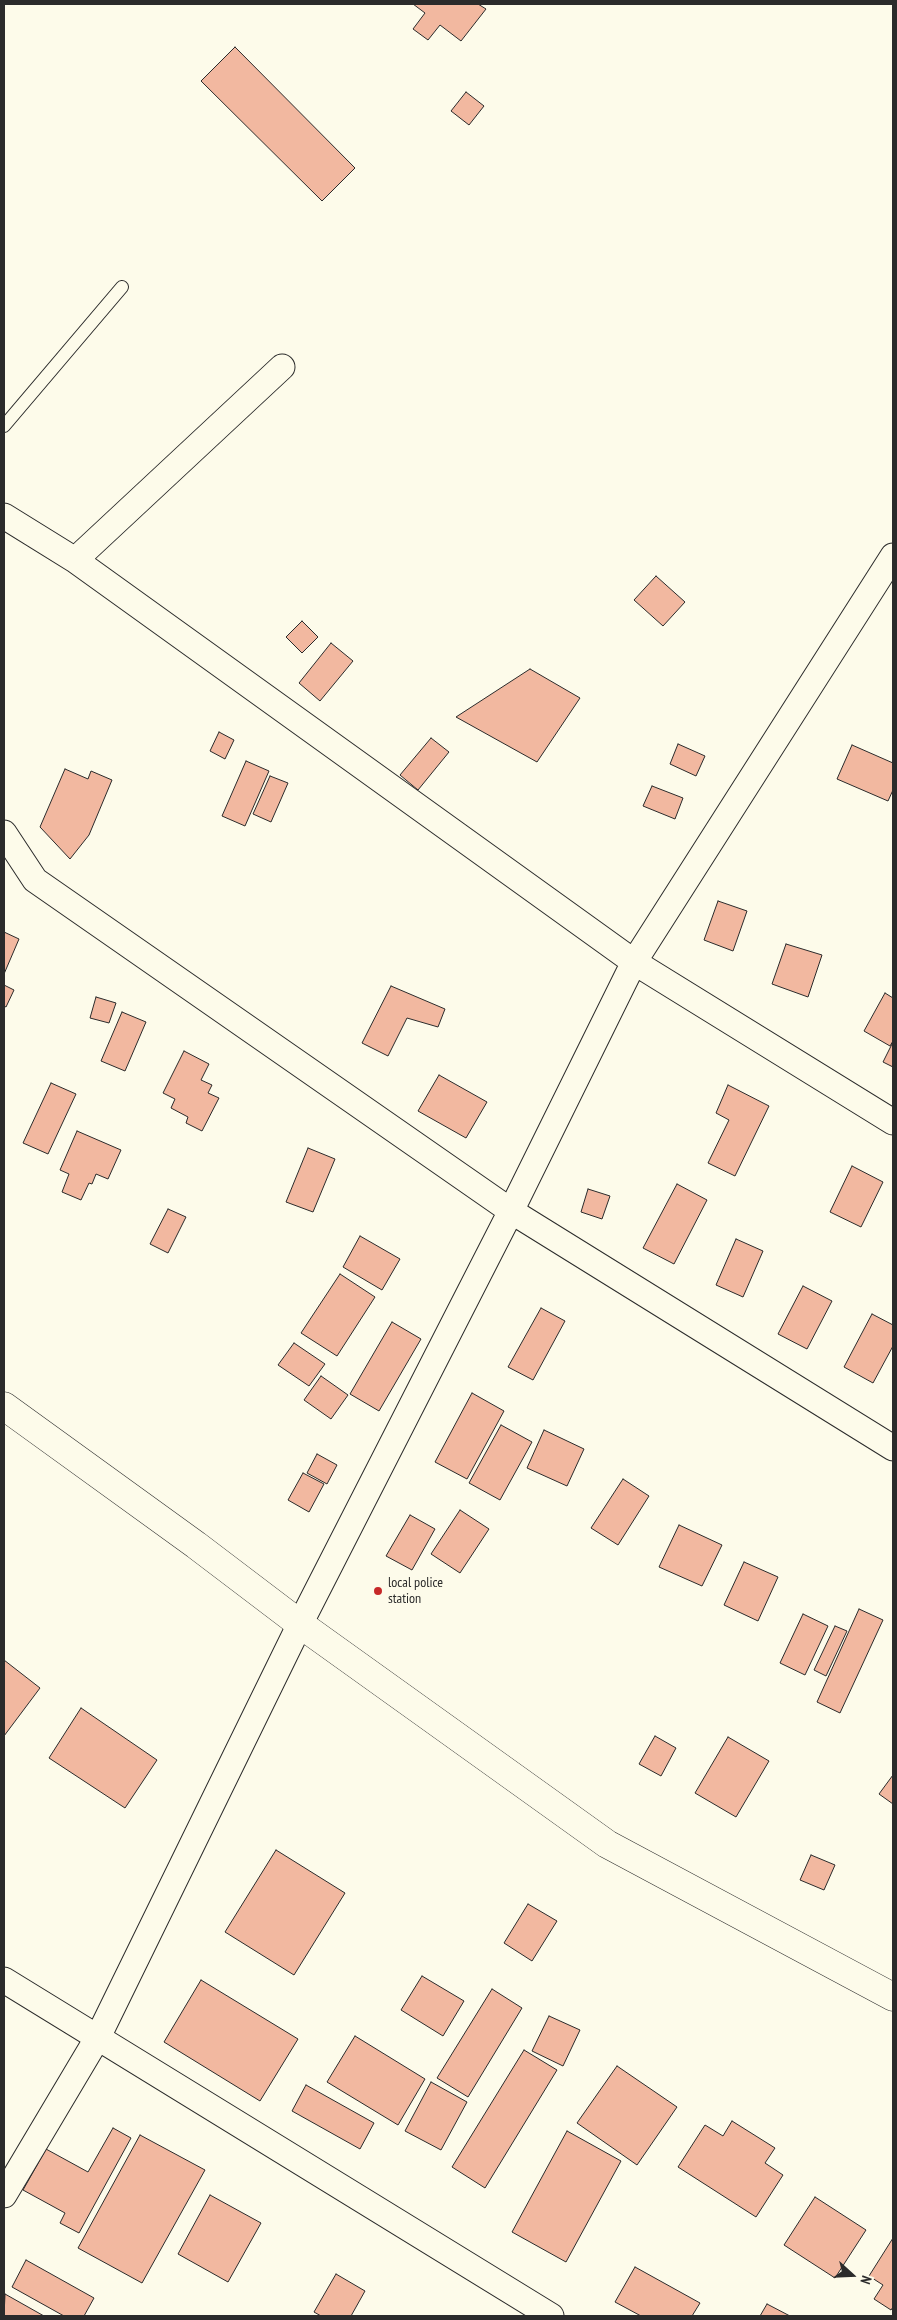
<!DOCTYPE html>
<html>
<head>
<meta charset="utf-8">
<style>
  body { margin:0 }
  #map { position:relative; width:897px; height:2320px; overflow:hidden; background:#fdfbea; font-family:"PT Sans Narrow",sans-serif }
  canvas { display:block }
  .frame { position:absolute; inset:0; border:5px solid #2b2b2b; pointer-events:none }
  .north { position:absolute; left:827px; top:2250px; width:50px; height:50px; -webkit-text-stroke:4px #fdfbea; paint-order:stroke; rotate:110deg; font-size:14px; font-weight:700; line-height:20px; text-align:center; color:#2b2b2b }
  .north::after { content:''; display:block; margin:auto; width:18px; height:22px; background:#2b2b2b; clip-path:polygon(50% 0,100% 100%,50% 72%,0 100%) }
</style>
</head>
<body>
<div id="map">
<canvas width="897" height="2320"></canvas>
<div class="frame"></div>
<div class="north">N</div>
</div>
<script>
const g = document.querySelector('canvas').getContext('2d');
g.lineJoin = 'round';
function fillPath(path, color) {
  g.fillStyle = color;
  g.fill(path, 'evenodd');
}
function shape(rows) {
  const path = new Path2D();
  for (const r of rows) {
    path.moveTo(r[0], r[1]);
    for (let i = 2; i < r.length; i += 2) path.lineTo(r[i], r[i + 1]);
  }
  return path;
}
function trace(path, color, width, dash) {
  g.strokeStyle = color;
  g.lineWidth = width;
  g.lineCap = dash ? 'butt' : 'round';
  g.setLineDash(dash || []);
  g.stroke(path);
}
function drawText(font, color, halo, rows, align = 'center') {
  g.font = font + ' "PT Sans Narrow",sans-serif';
  g.lineWidth = 4;
  g.setLineDash([]);
  g.textBaseline = 'middle';
  g.strokeStyle = halo;
  g.fillStyle = color;
  for (const [text, x, y, turn = 0] of rows) {
    g.save();
    g.translate(x, y);
    g.rotate((+turn || 0) * Math.PI / 180);
    g.textAlign = isNaN(turn) ? turn : align;
    if (halo) g.strokeText(text, 0, 0);
    g.fillText(text, 0, 0);
    g.restore();
  }
}
const building = shape([
  [413,4,478,4,486,9,461,41,440,25,428,40,413,29,425,13,413,4],
  [235,47,355,168,322,201,201,81,235,47],
  [466,92,484,106,469,125,451,111,466,92],
  [656,576,685,602,663,626,634,600,656,576],
  [302,621,318,637,302,653,286,637,302,621],
  [331,643,353,661,320,701,299,683,331,643],
  [530,669,580,698,537,762,456,717,530,669],
  [219,732,234,740,225,759,210,751,219,732],
  [431,738,449,752,418,790,400,775,431,738],
  [678,744,705,756,696,776,670,764,678,744],
  [852,745,893,763,893,790,888,801,837,779,852,745],
  [246,761,269,771,245,826,222,816,246,761],
  [65,769,88,779,91,771,112,780,89,835,70,859,40,827,65,769],
  [270,776,288,783,271,822,253,814,270,776],
  [652,786,683,798,675,819,643,806,652,786],
  [718,901,747,911,733,951,704,940,718,901],
  [4,932,19,939,4,974,4,932],
  [786,944,822,955,808,997,772,984,786,944],
  [4,985,14,990,6,1007,4,1006,4,985],
  [391,986,445,1009,438,1027,407,1018,388,1056,362,1043,391,986],
  [885,993,893,998,893,1041,890,1046,864,1031,885,993],
  [96,997,116,1003,109,1023,90,1018,96,997],
  [122,1012,146,1022,125,1071,101,1061,122,1012],
  [893,1042,893,1067,883,1062,893,1042],
  [184,1051,209,1064,201,1080,212,1085,208,1093,219,1098,202,1131,186,1123,188,1117,171,1108,175,1099,163,1093,184,1051],
  [439,1075,487,1102,466,1138,418,1111,439,1075],
  [51,1083,76,1094,48,1154,23,1143,51,1083],
  [728,1085,769,1106,735,1176,708,1163,729,1120,716,1113,728,1085],
  [77,1131,121,1150,108,1179,96,1174,92,1184,89,1183,81,1200,62,1192,69,1174,60,1170,77,1131],
  [308,1148,335,1159,313,1212,286,1202,308,1148],
  [852,1166,883,1182,861,1227,830,1212,852,1166],
  [677,1184,707,1200,674,1264,643,1248,677,1184],
  [588,1189,610,1196,602,1219,581,1212,588,1189],
  [168,1209,186,1217,168,1253,150,1244,168,1209],
  [360,1236,400,1259,382,1290,343,1267,360,1236],
  [736,1239,763,1251,743,1297,716,1285,736,1239],
  [340,1274,375,1297,337,1356,301,1333,340,1274],
  [803,1286,832,1301,807,1349,778,1334,803,1286],
  [541,1308,565,1321,533,1380,508,1367,541,1308],
  [872,1314,893,1325,893,1346,873,1383,844,1367,872,1314],
  [392,1322,421,1339,379,1411,350,1394,392,1322],
  [294,1343,325,1364,309,1386,278,1365,294,1343],
  [321,1376,348,1395,331,1419,304,1400,321,1376],
  [472,1393,504,1411,467,1479,435,1462,472,1393],
  [501,1425,532,1442,500,1500,469,1483,501,1425],
  [544,1430,584,1449,567,1486,527,1468,544,1430],
  [317,1454,337,1465,327,1484,307,1473,317,1454],
  [303,1473,324,1484,309,1512,288,1500,303,1473],
  [623,1479,649,1496,618,1545,591,1528,623,1479],
  [460,1510,489,1529,460,1573,431,1554,460,1510],
  [410,1515,435,1529,412,1570,386,1556,410,1515],
  [679,1525,722,1545,702,1586,659,1567,679,1525],
  [744,1562,778,1577,758,1621,724,1605,744,1562],
  [859,1609,883,1620,840,1713,817,1702,859,1609],
  [803,1614,828,1626,805,1675,780,1663,803,1614],
  [835,1626,847,1631,826,1676,814,1670,835,1626],
  [4,1660,40,1688,4,1736,4,1660],
  [81,1708,157,1760,125,1808,49,1758,81,1708],
  [655,1736,676,1748,661,1776,639,1764,655,1736],
  [728,1737,769,1761,736,1817,695,1793,728,1737],
  [893,1775,893,1804,879,1794,893,1775],
  [276,1850,345,1893,294,1975,225,1932,276,1850],
  [811,1855,835,1865,824,1890,800,1880,811,1855],
  [528,1904,557,1921,532,1961,504,1943,528,1904],
  [422,1976,464,2001,443,2036,401,2010,422,1976],
  [201,1980,298,2039,260,2101,164,2042,201,1980],
  [492,1989,522,2008,468,2097,437,2078,492,1989],
  [549,2016,580,2030,563,2066,532,2051,549,2016],
  [355,2036,425,2079,398,2125,327,2082,355,2036],
  [524,2050,557,2070,485,2188,452,2167,524,2050],
  [617,2066,677,2107,637,2165,577,2123,617,2066],
  [431,2082,467,2102,441,2150,405,2131,431,2082],
  [306,2085,374,2123,360,2149,292,2111,306,2085],
  [732,2121,775,2148,765,2163,783,2175,756,2217,678,2167,705,2125,723,2136,732,2121],
  [113,2128,131,2138,79,2233,60,2223,65,2213,23,2190,46,2149,88,2172,113,2128],
  [567,2131,621,2161,566,2262,512,2232,567,2131],
  [140,2135,205,2170,142,2283,78,2248,140,2135],
  [210,2195,261,2223,228,2282,178,2254,210,2195],
  [815,2197,866,2230,835,2278,784,2245,815,2197],
  [893,2238,893,2307,891,2310,874,2299,883,2285,869,2276,893,2238],
  [26,2260,94,2298,84,2316,64,2316,12,2287,26,2260],
  [635,2267,700,2303,692,2316,641,2316,615,2302,635,2267],
  [336,2274,365,2291,351,2316,321,2316,314,2312,336,2274],
  [5,2294,44,2316,4,2316,5,2294],
  [767,2304,790,2316,760,2316,767,2304]
]);
fillPath(building, '#f2b8a0');
trace(building, '#2b2b2b', 1);
const service = shape([
  [4,426,122,287]
]);
const minor = shape([
  [4,516,75,560,634,962,893,1122],
  [75,560,282,367],
  [4,833,35,880,511,1211,893,1448],
  [4,1980,551,2316],
  [4,2195,98,2037,300,1624,511,1211,634,962,893,556]
]);
const secondary = shape([
  [4,1406,196,1545,300,1624,607,1844,893,1997]
]);
trace(service, '#2b2b2b', 14);
trace(minor, '#2b2b2b', 27);
trace(secondary, '#2b2b2b', 29);
trace(service, '#fdfbea', 12);
trace(minor, '#fdfbea', 25);
trace(secondary, '#fdfbea', 28);
for (const [x, y, r, color] of [
  [378,1591,5,"#c62828"]
]) {
  const dot = new Path2D();
  dot.arc(x, y, r, 0, 2 * Math.PI);
  g.fillStyle = color;
  g.fill(dot);
  trace(dot, '#fdfbea', 2);
}
drawText('14px', '#2b2b2b', '#fdfbea', [
  ["local police",388,1583],
  ["station",388,1599]
], 'left');
</script>
</body>
</html>
